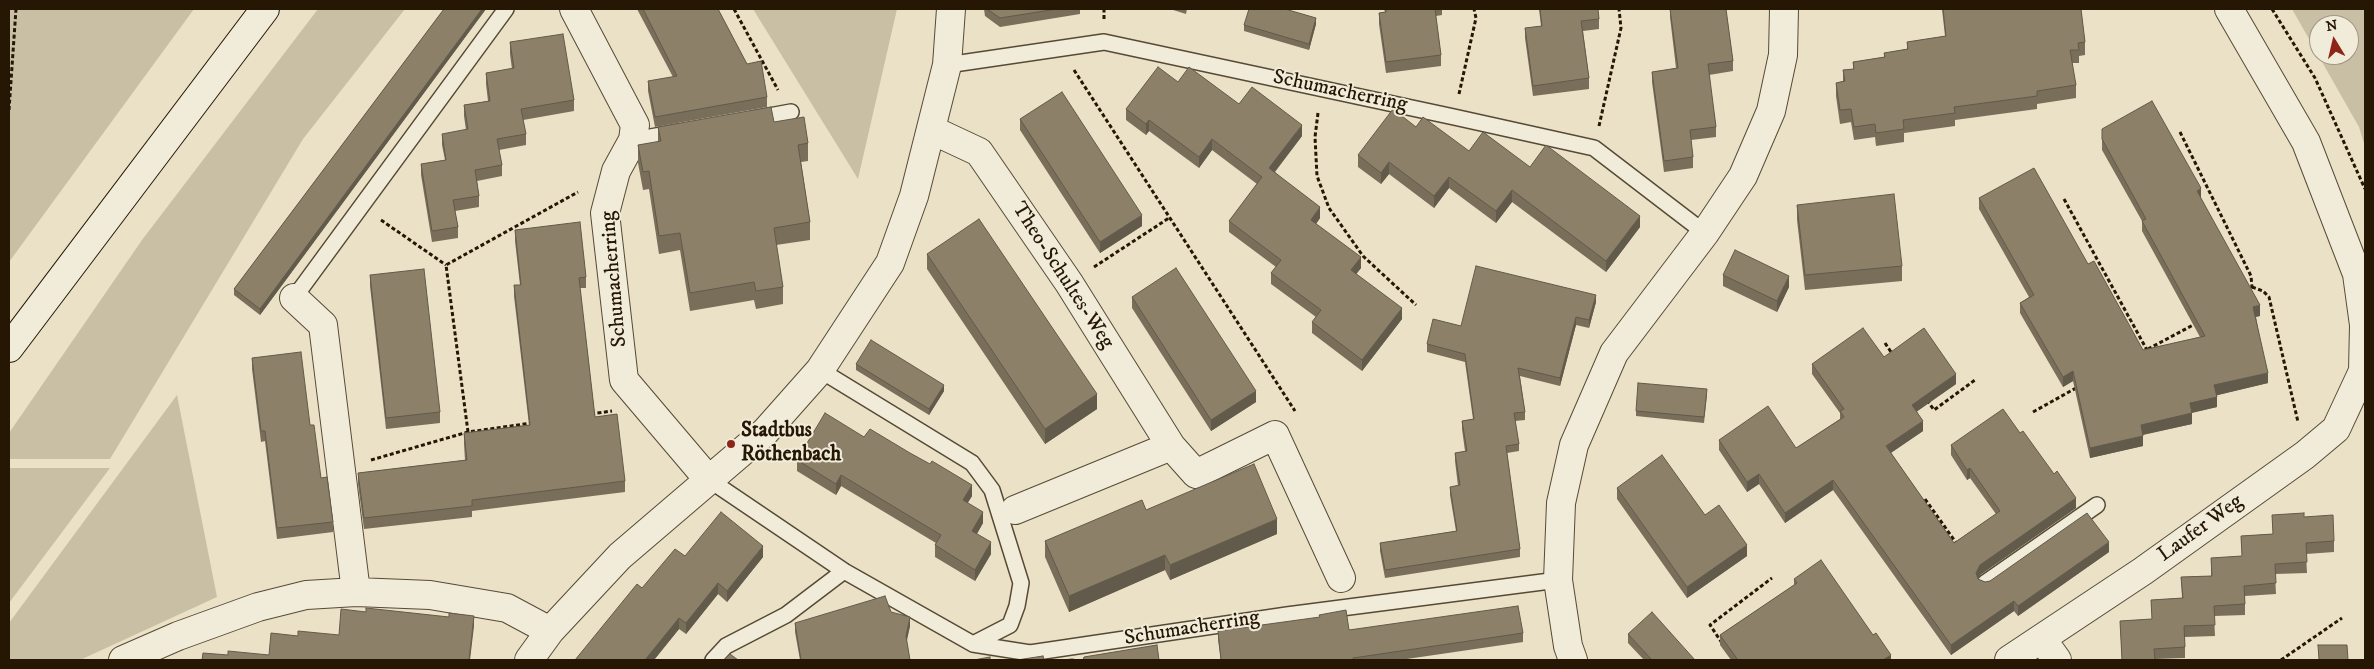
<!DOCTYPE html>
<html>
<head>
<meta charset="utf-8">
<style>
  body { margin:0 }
  #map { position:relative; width:2374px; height:669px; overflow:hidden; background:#eae1c6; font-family:"IM FELL DW Pica",serif }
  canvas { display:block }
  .frame { position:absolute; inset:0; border:10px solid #261705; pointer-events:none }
  .north { position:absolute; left:2309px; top:15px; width:50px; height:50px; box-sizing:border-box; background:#f1ecda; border:1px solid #a09785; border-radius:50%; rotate:351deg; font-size:14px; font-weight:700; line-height:20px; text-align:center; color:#261705 }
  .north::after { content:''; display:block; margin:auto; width:18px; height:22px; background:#8f2418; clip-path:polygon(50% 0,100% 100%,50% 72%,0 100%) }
</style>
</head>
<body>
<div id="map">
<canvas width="2374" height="669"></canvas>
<div class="frame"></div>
<div class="north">N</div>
</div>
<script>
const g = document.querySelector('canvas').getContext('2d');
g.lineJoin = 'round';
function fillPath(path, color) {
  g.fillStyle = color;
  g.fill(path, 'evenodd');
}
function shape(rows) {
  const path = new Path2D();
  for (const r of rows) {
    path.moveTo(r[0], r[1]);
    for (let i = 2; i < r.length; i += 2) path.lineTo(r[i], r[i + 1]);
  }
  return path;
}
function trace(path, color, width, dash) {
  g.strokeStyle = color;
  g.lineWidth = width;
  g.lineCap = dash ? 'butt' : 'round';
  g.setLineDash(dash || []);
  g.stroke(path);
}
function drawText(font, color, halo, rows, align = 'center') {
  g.font = font + ' "IM FELL DW Pica",serif';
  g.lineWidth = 4;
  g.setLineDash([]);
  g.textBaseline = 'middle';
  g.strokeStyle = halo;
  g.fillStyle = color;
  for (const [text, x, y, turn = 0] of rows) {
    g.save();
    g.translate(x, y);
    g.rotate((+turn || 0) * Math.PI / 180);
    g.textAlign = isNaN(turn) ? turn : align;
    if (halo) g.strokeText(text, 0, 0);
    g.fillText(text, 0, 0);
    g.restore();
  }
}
fillPath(shape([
  [9,9,194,9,9,262],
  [318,9,405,9,303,139,110,459,9,459,9,433,142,240],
  [753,9,897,9,858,179],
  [2292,9,2365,9,2365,147,2359,127],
  [2319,25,2349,25,2349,55,2319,55],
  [177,395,217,597,80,660,9,660,9,623],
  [9,468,110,468,9,603]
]), '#c9bfa5');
const lane = shape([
  [947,65,1104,42,1454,117,1594,148,1705,233],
  [753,119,791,112],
  [633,140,679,132],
  [294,298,506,9],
  [820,370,972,463,992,490,1021,583,1017,606,1010,625,973,644],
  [708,479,844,571,973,644,1030,653,1287,615,1558,580],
  [1985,583,2097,505],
  [713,660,726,646,786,615,844,571]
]);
const street = shape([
  [574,9,635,125,633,140,616,171,605,213,624,380,708,479],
  [932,130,979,152,1069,283,1171,446,1015,510],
  [294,298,323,325,356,592],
  [1171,446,1196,474,1275,435,1341,578],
  [2042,639,2057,660],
  [123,660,178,636,258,607,306,595,356,592,430,595,507,608,550,631],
  [529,660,550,631,620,556,765,432,820,370,890,263,914,196,947,65,951,9],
  [1573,660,1568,646,1558,580,1561,503,1574,445,1614,353,1705,233,1743,176,1771,111,1783,55,1784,9],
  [2009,660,2143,571,2305,455,2336,429,2363,371,2364,325,2357,274,2306,142,2229,9]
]);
const secondary = shape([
  [9,348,265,9]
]);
trace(lane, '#574a35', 18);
trace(street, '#574a35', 30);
trace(secondary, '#261705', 30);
trace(shape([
  [734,9,778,90],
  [2272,9,2315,78,2365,189],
  [1104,19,1104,9],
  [1074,70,1295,411],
  [1459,94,1476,18,1474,9],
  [9,110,16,9],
  [1318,113,1315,137,1317,176,1329,208,1363,256,1416,305],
  [1599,126,1621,28,1619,9],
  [2180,132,2251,276,2252,287,2249,291],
  [2064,199,2147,350],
  [381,220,446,265],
  [1094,267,1169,218],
  [2252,287,2263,291,2269,297,2298,422],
  [1885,343,1893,355],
  [2148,349,2195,324],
  [1927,400,1934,410,1975,380],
  [2033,412,2076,388],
  [591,414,612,411],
  [468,432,446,265,578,192],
  [371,460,468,432,532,423],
  [1925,499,1957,544],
  [1722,643,1710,625,1772,578],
  [2281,660,2342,618]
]), '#261705', 3, [4, 2.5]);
trace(lane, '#f1ecda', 15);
trace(street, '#f1ecda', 28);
trace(secondary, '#f1ecda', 28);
fillPath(shape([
  [444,9,486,9,260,315,234,295,234,289],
  [637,9,718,9,747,64,767,97,767,107,655,127,648,91,648,81,673,77],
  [984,9,1080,9,1080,14,1000,27,985,16],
  [1170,9,1187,9,1186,14],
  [1384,9,1442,9,1442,15,1436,16,1441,55,1441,66,1386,73,1379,24,1379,13,1385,12],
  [1539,9,1598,9,1599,19,1599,29,1583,31,1589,78,1589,89,1533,96,1525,38,1525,28,1541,26],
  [1670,9,1731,9,1726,9,1733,61,1733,71,1709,75,1716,127,1716,137,1691,140,1693,157,1693,168,1664,172,1652,82,1652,72,1676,68,1670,17],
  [1942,9,2081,9,2085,42,2085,55,2079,56,2079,63,2072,63,2076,85,2076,98,2037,104,2037,109,1955,120,1955,126,1904,133,1904,142,1876,146,1875,137,1854,140,1851,122,1840,124,1836,96,1836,83,1843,81,1843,70,1853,69,1853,62,1884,57,1884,53,1907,49,1907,42,1945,36],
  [1316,24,1309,50,1244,31,1244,25],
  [510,42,574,100,574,111,523,120,526,134,526,145,499,150,502,165,502,176,477,181,479,196,479,207,455,211,458,227,458,238,432,242,421,175,421,164,445,160,442,145,442,134,466,130,464,116,464,105,488,101,486,84,486,73,512,69,510,54],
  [1178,82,1239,104,1302,136,1275,172,1320,218,1316,224,1361,268,1356,274,1402,319,1362,371,1312,333,1312,322,1316,317,1271,284,1271,273,1276,267,1229,232,1229,221,1257,184,1212,150,1199,168,1149,131,1146,135,1126,120,1126,109],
  [1020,119,1142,226,1100,253,1020,130],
  [774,122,808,143,808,161,801,162,810,222,810,240,776,245,783,287,783,304,756,309,754,300,690,311,680,250,659,254,649,189,643,190,638,163,638,145,658,142,658,127],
  [1416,127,1469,151,1530,167,1640,227,1606,272,1512,202,1496,223,1449,188,1434,208,1389,174,1381,184,1358,167,1358,155],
  [2102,129,2201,198,2260,316,2256,317,2268,383,2217,395,2217,407,2192,413,2192,424,2143,435,2143,446,2090,458,2073,381,2063,387,2020,313,2020,303,2029,297,1979,209,1979,198,2143,350,2200,337,2142,231,2142,221,2102,150],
  [1797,205,1902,266,1902,281,1805,290,1797,220],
  [515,230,586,277,586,288,580,288,595,417,625,481,625,492,472,511,472,517,364,529,358,484,358,473,465,460,464,444,464,433,529,425,514,296,514,285,520,285,515,241],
  [927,254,1097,409,1045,444,927,269],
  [370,275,440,412,440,423,386,429,370,286],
  [1723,275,1789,287,1777,312,1723,286],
  [1132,297,1256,402,1211,431,1132,308],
  [1596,302,1589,328,1576,325,1560,386,1520,376,1525,412,1525,420,1515,421,1519,444,1519,451,1507,453,1520,549,1520,557,1385,578,1380,551,1380,543,1456,531,1450,495,1450,487,1458,486,1455,461,1455,453,1465,451,1462,429,1462,421,1473,419,1465,362,1427,352,1427,344],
  [1884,357,1956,384,1917,411,1923,431,1891,453,1954,543,1996,514,1970,478,1967,480,1951,455,1951,445,2020,433,2076,508,1980,575,1978,579,1985,582,2109,552,2018,616,2014,611,1951,655,1833,490,1785,523,1759,484,1747,492,1719,450,1719,440,1796,448,1840,419,1840,413,1812,374,1812,364],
  [252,358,310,425,321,478,333,522,333,532,277,539,265,441,261,442,252,369],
  [856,364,944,391,929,415,856,370],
  [1707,395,1704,423,1636,416,1636,411],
  [864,437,972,496,967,503,983,523,977,534,991,554,975,581,935,557,935,545,936,543,841,486,836,495,797,471,797,460],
  [1617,488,1705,515,1747,556,1687,598,1617,499],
  [1146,510,1277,534,1170,580,1165,570,1069,612,1045,557,1045,541],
  [2272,515,2304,517,2334,541,2334,552,2306,554,2307,573,2275,574,2276,594,2245,596,2245,615,2214,616,2215,636,2185,637,2185,658,2155,659,2155,660,2122,660,2120,621,2152,619,2151,600,2182,598,2181,577,2211,576,2211,558,2242,556,2241,536,2273,534],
  [685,556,763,557,727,602,718,594,686,634,679,629,654,660,575,660,642,588],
  [1794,579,1873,635,1891,660,1731,660,1720,645,1720,635,1794,585],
  [795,623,910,626,906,641,910,660,800,660,795,632],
  [1349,630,1523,633,1523,642,1400,660,1221,660,1218,640,1218,631],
  [1628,634,1695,660,1644,660,1628,643]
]), '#786e5a');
fillPath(shape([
  [482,9,486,9,260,315,260,309],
  [1316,18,1316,24,1309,50,1309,44],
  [1149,120,1149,131,1146,135,1146,124],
  [1302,125,1302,136,1269,179,1269,168],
  [1212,139,1212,150,1199,168,1199,157],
  [1389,162,1389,174,1381,184,1381,173],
  [1449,177,1449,188,1434,208,1434,196],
  [2201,188,2201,199,2197,191],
  [1512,190,1512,202,1496,223,1496,211],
  [1320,207,1320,218,1311,231,1311,220],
  [1142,215,1142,226,1100,253,1100,242],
  [1640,216,1640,227,1606,272,1606,261],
  [1361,257,1361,268,1351,281,1351,270],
  [1789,276,1789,287,1777,312,1777,301],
  [1596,295,1596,302,1589,328,1589,320],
  [2260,305,2260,316,2253,317,2253,307],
  [1402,308,1402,319,1362,371,1362,360],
  [1576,317,1576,325,1560,386,1560,378],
  [2073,371,2073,381,2063,387,2063,377],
  [2268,373,2268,383,2214,396,2214,385],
  [1956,374,1956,384,1912,415,1912,405],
  [944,385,944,391,929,415,929,409],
  [1256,391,1256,402,1211,431,1211,420],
  [1097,394,1097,409,1045,444,1045,429],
  [2217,397,2217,407,2190,413,2190,403],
  [2192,413,2192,424,2141,435,2141,425],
  [1923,421,1923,431,1886,456,1886,446],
  [2143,436,2143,446,2090,458,2090,448],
  [1970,468,1970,478,1967,480,1967,470],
  [1759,474,1759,484,1747,492,1747,482],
  [841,475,841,486,836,495,836,484],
  [1833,480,1833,490,1785,523,1785,513],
  [972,485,972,496,963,511,963,500],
  [2076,498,2076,508,1980,575,1976,583,1976,573,1980,565],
  [983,512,983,523,972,542,972,531],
  [1277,519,1277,534,1170,580,1170,565],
  [991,542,991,554,975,581,975,570],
  [2109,542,2109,552,2018,616,2018,606],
  [1747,545,1747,556,1687,598,1687,587],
  [763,546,763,557,727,602,727,591],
  [1165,555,1165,570,1069,612,1069,596],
  [718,583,718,594,686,634,686,623],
  [2014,601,2014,611,1951,655,1951,645],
  [474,616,474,626,470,660,469,660],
  [910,617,910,626,906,645,906,636],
  [679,618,679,629,654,660,645,660],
  [1891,655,1891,660,1883,660]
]), '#625a4a');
const building = shape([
  [444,9,482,9,260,309,234,289,444,9],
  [643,9,718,9,747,64,761,61,767,97,655,117,648,81,677,76,643,9],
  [987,9,1057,9,1000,18,987,9],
  [1249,9,1285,9,1316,18,1309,44,1244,25,1249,9],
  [1386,9,1435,9,1441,55,1386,62,1379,13,1386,12,1386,9],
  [1540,9,1598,9,1599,19,1581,21,1589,78,1533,86,1525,28,1542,26,1540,9],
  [1670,9,1726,9,1733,61,1708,64,1716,127,1690,130,1693,157,1664,161,1652,72,1678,68,1670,9],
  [1943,9,2081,9,2085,42,2078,43,2079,50,2070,50,2076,85,2037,91,2037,96,1954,107,1955,113,1903,120,1904,129,1876,133,1875,124,1854,127,1851,109,1840,110,1836,83,1845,81,1843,70,1854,69,1853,62,1885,57,1884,53,1908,49,1907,42,1946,36,1943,9],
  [563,34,574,100,521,109,526,134,497,139,502,165,475,170,479,196,453,200,458,227,432,231,421,164,446,160,442,134,468,129,464,105,490,101,486,73,514,68,510,42,563,34],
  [1158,67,1178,82,1189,67,1239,104,1252,87,1302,125,1269,168,1320,207,1311,220,1361,257,1351,270,1402,308,1362,360,1312,322,1321,310,1271,273,1281,260,1229,221,1262,177,1212,139,1199,157,1149,120,1146,124,1126,109,1158,67],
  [1062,92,1142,215,1100,242,1020,119,1062,92],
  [2152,101,2201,188,2197,191,2260,305,2253,307,2268,373,2214,385,2217,397,2190,403,2192,413,2141,425,2143,436,2090,448,2073,371,2063,377,2020,303,2034,295,1979,198,2034,168,2088,264,2094,261,2143,350,2205,336,2142,221,2146,219,2102,139,2102,129,2152,101],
  [771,107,774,122,804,117,808,143,798,145,810,222,774,228,783,287,756,291,754,282,690,293,680,233,659,236,649,171,643,172,638,145,661,141,658,127,771,107],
  [1393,109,1416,127,1423,117,1469,151,1483,132,1530,167,1546,145,1640,216,1606,261,1512,190,1496,211,1449,177,1434,196,1389,162,1381,173,1358,155,1393,109],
  [1894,194,1902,266,1805,275,1797,205,1894,194],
  [979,219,1097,394,1045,429,927,254,979,219],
  [580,222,586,277,579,278,595,417,617,414,625,481,472,500,472,506,364,518,358,473,467,460,464,433,530,425,514,285,521,285,515,230,580,222],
  [1735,250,1789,276,1777,301,1723,275,1735,250],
  [1476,266,1596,295,1589,320,1576,317,1560,378,1518,368,1525,412,1514,413,1519,444,1506,446,1520,549,1385,570,1380,543,1457,531,1450,487,1460,485,1455,453,1467,451,1462,421,1474,419,1465,354,1427,344,1433,319,1461,326,1476,266],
  [1176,268,1256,391,1211,420,1132,297,1176,268],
  [424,269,440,412,386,418,370,275,424,269],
  [1863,328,1884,357,1924,328,1956,374,1912,405,1923,421,1886,446,1954,543,2000,511,1970,468,1967,470,1951,445,2003,409,2020,433,2023,431,2054,474,2057,471,2076,498,1980,565,1976,573,1978,579,1985,582,1990,581,2087,513,2109,542,2018,606,2014,601,1951,645,1833,480,1785,513,1759,474,1747,482,1719,440,1768,406,1796,448,1844,417,1840,411,1844,409,1812,364,1863,328],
  [871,340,944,385,929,409,856,364,871,340],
  [301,352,310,425,314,425,321,478,327,477,333,522,277,528,265,431,261,431,252,358,301,352],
  [1638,383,1707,389,1704,417,1636,411,1638,383],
  [825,413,864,437,870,429,910,453,930,464,932,461,972,485,963,500,983,512,972,531,991,542,975,570,935,545,941,535,841,475,836,484,797,460,825,413],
  [1662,455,1705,515,1719,505,1747,545,1687,587,1617,488,1662,455],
  [1254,464,1277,519,1170,565,1165,555,1069,596,1045,541,1142,500,1146,510,1254,464],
  [721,512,763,546,727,591,718,583,686,623,679,618,645,660,575,660,637,584,642,588,675,549,685,556,721,512],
  [2304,513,2304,517,2333,515,2334,541,2306,543,2307,562,2275,564,2276,583,2244,586,2245,604,2214,606,2215,625,2184,626,2185,647,2154,649,2155,660,2122,660,2120,621,2152,619,2151,600,2183,598,2181,577,2212,576,2211,558,2242,556,2241,536,2273,534,2272,515,2304,513],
  [1821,560,1873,635,1876,633,1891,655,1883,660,1738,660,1720,635,1797,583,1794,579,1821,560],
  [885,596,891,612,910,617,906,636,910,660,801,660,795,623,885,596],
  [1518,606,1523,633,1353,658,1353,660,1221,660,1218,631,1320,617,1319,615,1346,610,1349,630,1518,606],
  [366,608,449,617,449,613,474,616,469,660,202,660,203,653,228,655,228,651,269,655,271,633,298,636,298,631,339,635,341,609,366,612,366,608],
  [1652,612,1695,660,1652,660,1628,634,1652,612],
  [1157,645,1159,660,1083,660,1084,657,1157,645],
  [2318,645,2347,645,2348,660,2319,660,2318,645],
  [730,654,738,660,724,660,730,654],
  [1043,656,1044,660,1017,660,1043,656],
  [990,657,990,660,974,660,990,657],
  [1072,659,1078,660,1062,660,1072,659]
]);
fillPath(building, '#8c8069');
trace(building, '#625a4a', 1);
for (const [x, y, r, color] of [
  [731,444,5,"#8f2418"]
]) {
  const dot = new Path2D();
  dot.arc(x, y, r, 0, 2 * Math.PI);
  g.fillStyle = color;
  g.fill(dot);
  trace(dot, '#f1ecda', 2);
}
drawText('21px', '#261705', '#f1ecda', [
  ["Schumacherring",1340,92,12],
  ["Theo-Schultes-Weg",1062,276,57],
  ["Schumacherring",615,279,-95],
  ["Laufer Weg",2201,529,-36],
  ["Schumacherring",1192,629,-9]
]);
drawText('bold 21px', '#261705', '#f1ecda', [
  ["Stadtbus",741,432],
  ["Röthenbach",741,456]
], 'left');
</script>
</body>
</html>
